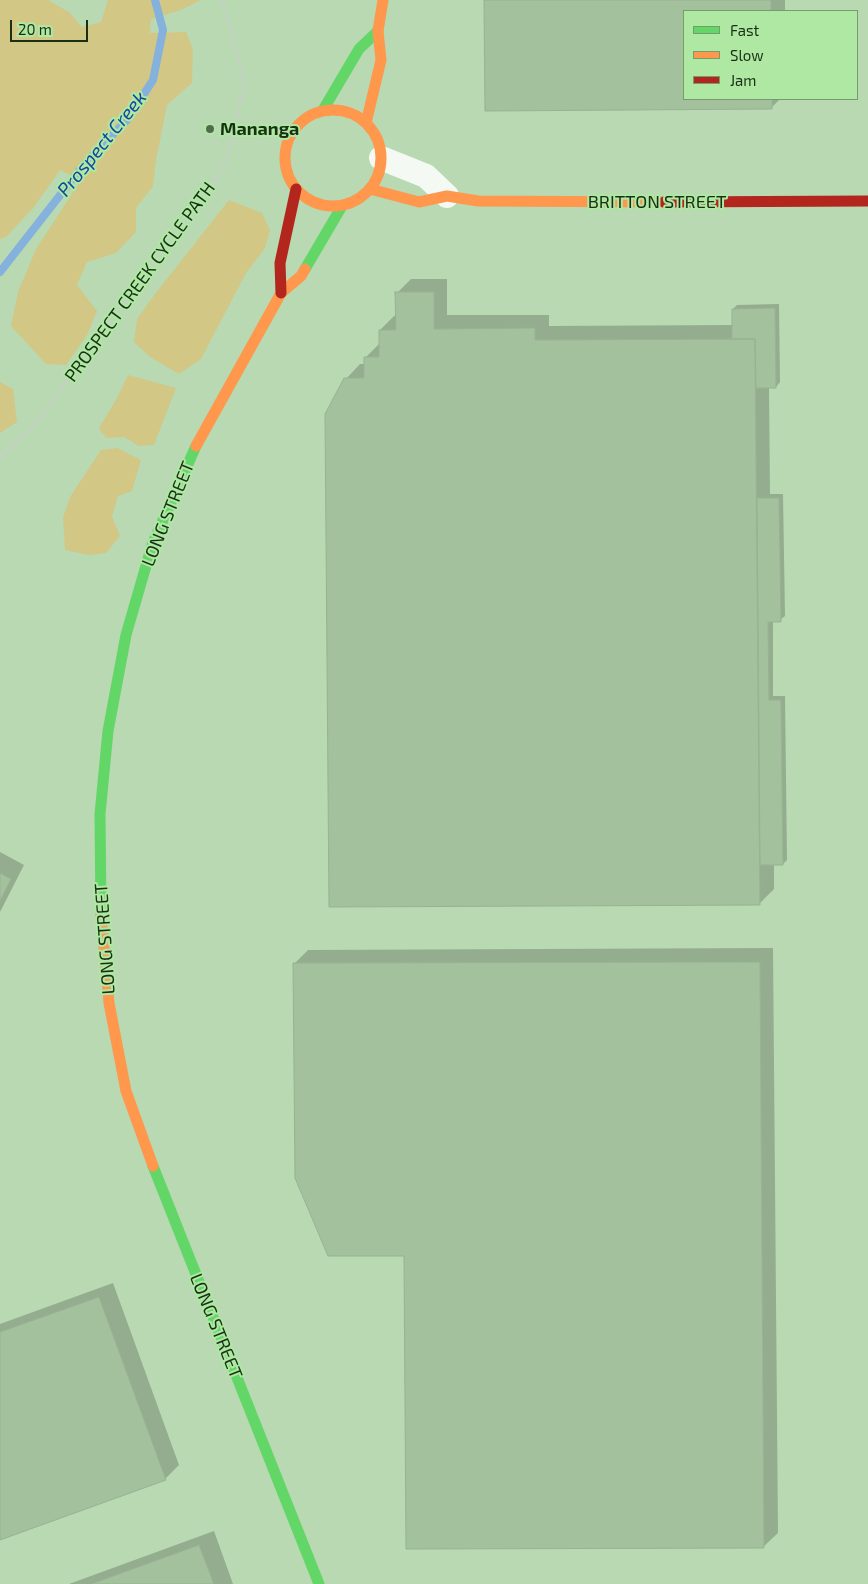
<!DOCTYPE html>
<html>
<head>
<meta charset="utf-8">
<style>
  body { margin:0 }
  #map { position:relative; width:868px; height:1584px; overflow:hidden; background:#b8d9b2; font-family:"Exo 2",sans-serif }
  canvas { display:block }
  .legend { position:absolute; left:683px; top:10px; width:175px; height:90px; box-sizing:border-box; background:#aee8a3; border:1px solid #739e6a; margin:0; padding:6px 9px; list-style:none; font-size:15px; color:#1a3015 }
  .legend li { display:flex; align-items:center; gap:10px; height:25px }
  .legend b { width:25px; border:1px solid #739e6a }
  .scale { position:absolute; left:10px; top:20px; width:78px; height:22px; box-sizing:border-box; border:2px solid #1a3015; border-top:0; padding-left:6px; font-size:15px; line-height:18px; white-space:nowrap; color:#1a3015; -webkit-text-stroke:4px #aee8a3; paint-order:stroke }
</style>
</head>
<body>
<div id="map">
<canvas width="868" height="1584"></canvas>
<ul class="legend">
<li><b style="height:6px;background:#63d668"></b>Fast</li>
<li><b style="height:6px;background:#ff974d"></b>Slow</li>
<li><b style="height:6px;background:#b3261e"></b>Jam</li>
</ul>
<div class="scale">20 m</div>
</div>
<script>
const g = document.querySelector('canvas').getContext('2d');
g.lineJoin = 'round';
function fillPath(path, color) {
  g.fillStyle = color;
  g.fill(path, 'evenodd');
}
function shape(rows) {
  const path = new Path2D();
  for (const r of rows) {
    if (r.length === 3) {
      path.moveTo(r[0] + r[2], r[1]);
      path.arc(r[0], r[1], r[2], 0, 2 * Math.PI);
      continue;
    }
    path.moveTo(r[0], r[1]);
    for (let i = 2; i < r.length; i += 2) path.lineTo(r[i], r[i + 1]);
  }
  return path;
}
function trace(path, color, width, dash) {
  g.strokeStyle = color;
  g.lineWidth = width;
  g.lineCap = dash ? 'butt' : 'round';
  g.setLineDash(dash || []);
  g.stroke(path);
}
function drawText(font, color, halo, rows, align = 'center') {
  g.font = font + ' "Exo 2",sans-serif';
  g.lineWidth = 4;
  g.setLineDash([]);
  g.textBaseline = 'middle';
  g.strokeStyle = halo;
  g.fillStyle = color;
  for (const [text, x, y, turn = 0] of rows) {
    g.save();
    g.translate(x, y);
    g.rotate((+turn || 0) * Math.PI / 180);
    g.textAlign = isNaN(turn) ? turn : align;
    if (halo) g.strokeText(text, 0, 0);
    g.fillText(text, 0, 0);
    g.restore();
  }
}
fillPath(shape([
  [0,0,48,0,69,12,82,27,101,22,108,0,201,0,181,10,151,19,150,33,186,32,193,50,192,83,167,105,156,160,153,186,136,208,136,232,116,253,87,262,77,285,97,311,87,335,66,365,46,364,11,326,18,292,36,249,81,180,60,170,34,207,6,237,0,239],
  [229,200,262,213,270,230,265,248,246,273,201,359,179,374,150,357,134,342,137,319,155,294],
  [128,375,176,388,154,445,139,446,124,437,106,438,99,428,117,398],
  [0,382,13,389,17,422,0,433],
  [117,448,141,460,132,491,118,496,112,516,120,536,106,553,89,555,65,550,63,518,70,497,101,450]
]), '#d3c785');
fillPath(shape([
  [485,0,785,0,785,11,684,11,684,99,780,99,771,108,486,110],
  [411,279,447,279,447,315,549,315,549,326,733,325,733,309,737,305,779,304,780,382,776,387,769,387,770,494,783,494,785,616,780,620,773,620,773,696,785,696,787,860,783,864,774,864,774,889,760,903,346,379,360,364,366,364,366,357,380,343,380,330,394,316,397,316,397,293],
  [0,852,24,865,0,912],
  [773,948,778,1533,763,1547,405,1254,294,964,308,950],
  [113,1283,179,1465,165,1479,0,1539,0,1324],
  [214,1531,233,1584,69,1584]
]), '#0003');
trace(shape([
  [0,272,86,162,127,120,153,80,163,30,155,0]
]), '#85b1dd', 8);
const building = shape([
  [484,0,771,0,771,11,684,11,684,99,772,99,772,109,485,111,484,0],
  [395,292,434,292,434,329,535,328,535,340,755,339,760,905,329,907,325,414,344,378,364,378,364,357,379,357,379,330,396,330,395,292],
  [775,308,776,388,756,388,755,339,732,339,732,309,775,308],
  [757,498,779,498,781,622,768,622,769,700,781,700,783,865,760,865,757,498],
  [0,873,11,879,0,901,0,873],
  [760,962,764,1548,406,1549,404,1256,328,1256,295,1178,293,963,760,962],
  [99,1297,166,1480,0,1540,0,1332,99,1297],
  [199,1545,214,1584,91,1584,199,1545]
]);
fillPath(building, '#a2c19c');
trace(building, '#98b293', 1);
trace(shape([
  [0,456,32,429,146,272,210,192,228,156,244,84,229,23,222,0]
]), '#c6d0c5', 3, [5, 2.5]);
trace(shape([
  [381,158,426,176,447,196]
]), '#f4f9f3', 24);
trace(shape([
  [323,110,359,49,378,31],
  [305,269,342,206],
  [101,914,100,814,108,731,126,635,152,545,196,446],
  [153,1166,319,1584]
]), '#63d668', 11);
trace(shape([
  [333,158,48],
  [366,123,381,60,378,31,383,0],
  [370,189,419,202,447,196,478,201,664,202],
  [196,446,281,293,301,276,305,269],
  [101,914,109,1003,126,1091,153,1166]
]), '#ff974d', 11);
trace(shape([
  [664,202,868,201],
  [281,293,280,263,296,189]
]), '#b3261e', 11);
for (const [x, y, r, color] of [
  [210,129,5,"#516b4c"]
]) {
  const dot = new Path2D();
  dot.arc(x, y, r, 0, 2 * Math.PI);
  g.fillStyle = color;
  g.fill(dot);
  trace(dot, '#aee8a3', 2);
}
drawText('bold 18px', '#1a3015', '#aee8a3', [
  ["Mananga",220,129]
], 'left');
drawText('18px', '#1a3015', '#aee8a3', [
  ["BRITTON STREET",657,202],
  ["PROSPECT CREEK CYCLE PATH",140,282,-54],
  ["LONG STREET",168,514,-68],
  ["LONG STREET",105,939,-94],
  ["LONG STREET",216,1326,68]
]);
drawText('italic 19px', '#11479f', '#aee8a3', [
  ["Prospect Creek",102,144,-51]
]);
</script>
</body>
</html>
